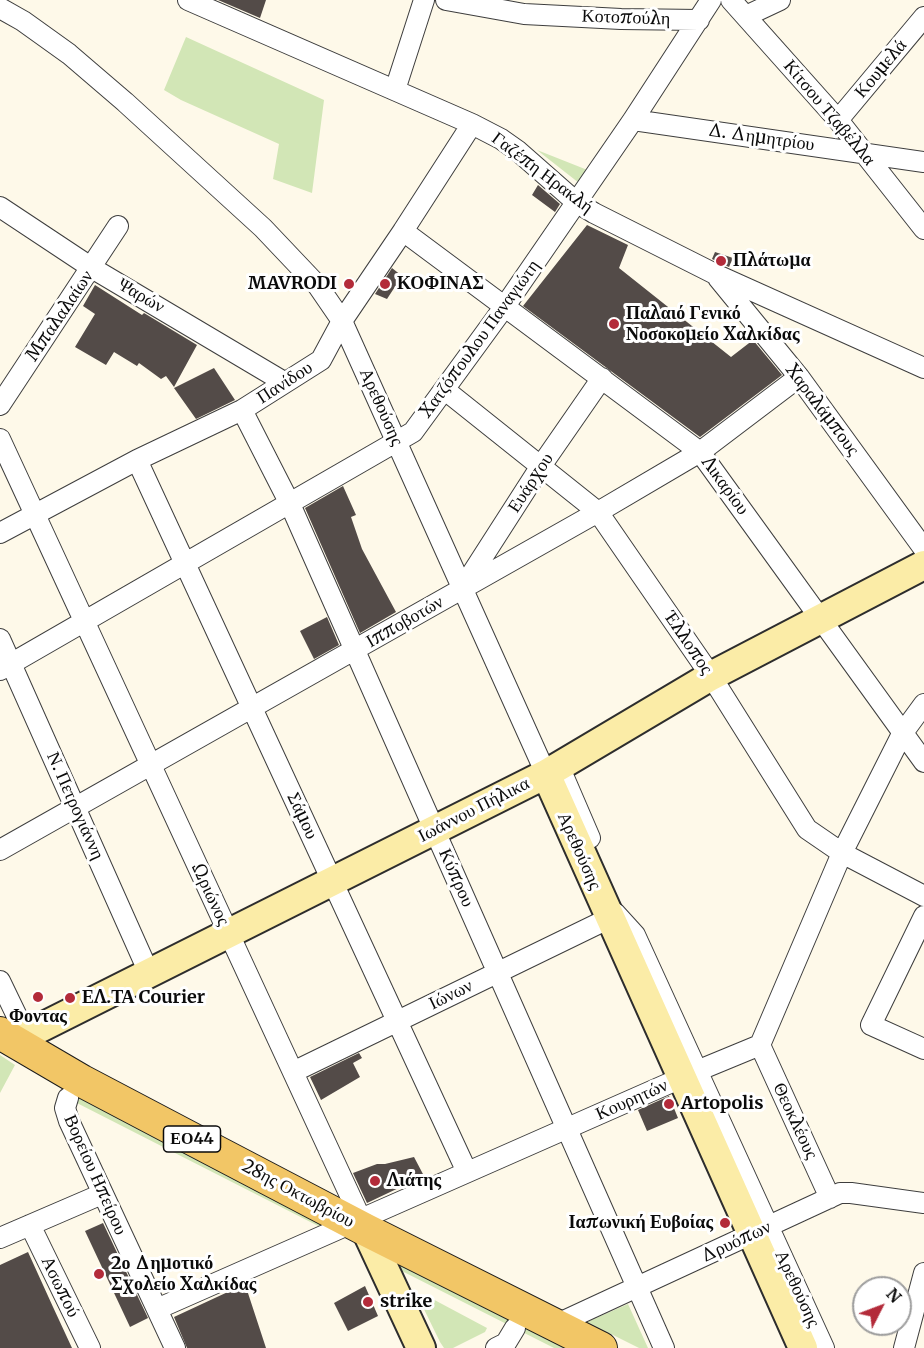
<!DOCTYPE html>
<html>
<head>
<meta charset="utf-8">
<style>
  body { margin:0 }
  #map { position:relative; width:924px; height:1348px; overflow:hidden; background:#fef9e9; font-family:Merriweather,serif }
  canvas { display:block }
  .north { position:absolute; left:852px; top:1276px; width:60px; height:60px; box-sizing:border-box; background:#fff; border:2px solid #9d9d9d; border-radius:50%; rotate:48deg; font-size:16px; font-weight:700; line-height:24px; text-align:center; color:#0b0b0b }
  .north::after { content:''; display:block; margin:auto; width:21px; height:27px; background:#b32b3a; clip-path:polygon(50% 0,100% 100%,50% 72%,0 100%) }
</style>
</head>
<body>
<div id="map">
<canvas width="924" height="1348"></canvas>
<div class="north">N</div>
</div>
<script>
const g = document.querySelector('canvas').getContext('2d');
g.lineJoin = 'round';
function fillPath(path, color) {
  g.fillStyle = color;
  g.fill(path, 'evenodd');
}
function shape(rows) {
  const path = new Path2D();
  for (const r of rows) {
    path.moveTo(r[0], r[1]);
    for (let i = 2; i < r.length; i += 2) path.lineTo(r[i], r[i + 1]);
  }
  return path;
}
function trace(path, color, width, dash) {
  g.strokeStyle = color;
  g.lineWidth = width;
  g.lineCap = dash ? 'butt' : 'round';
  g.setLineDash(dash || []);
  g.stroke(path);
}
function drawText(font, color, halo, rows, align = 'center') {
  g.font = font + ' Merriweather,serif';
  g.lineWidth = 6;
  g.setLineDash([]);
  g.textBaseline = 'middle';
  g.strokeStyle = halo;
  g.fillStyle = color;
  for (const [text, x, y, turn = 0] of rows) {
    g.save();
    g.translate(x, y);
    g.rotate((+turn || 0) * Math.PI / 180);
    g.textAlign = isNaN(turn) ? turn : align;
    if (halo) g.strokeText(text, 0, 0);
    g.fillText(text, 0, 0);
    g.restore();
  }
}
fillPath(shape([
  [186,37,324,100,312,193,273,179,279,144,181,100,164,90],
  [537,150,590,171,579,183],
  [0,1055,15,1065,0,1093],
  [82,1081,337,1215,330,1232,73,1101],
  [387,1249,601,1348,554,1348,388,1264],
  [427,1296,487,1328,485,1332,453,1348,444,1348,440,1342,420,1301],
  [628,1304,648,1348,639,1348,587,1322]
]), '#d2e6b6');
fillPath(shape([
  [218,0,266,0,260,18],
  [538,185,560,204,555,212,532,195],
  [587,225,628,245,619,268,731,357,753,340,782,375,700,437,523,306],
  [715,252,733,258,729,267,712,259],
  [392,268,402,276,387,299,375,294],
  [95,285,142,315,144,313,197,345,174,387,166,376,161,379,139,363,137,366,114,352,106,365,75,347,95,314,83,306],
  [214,368,235,400,196,419,174,388],
  [343,486,356,515,351,517,362,549,396,612,360,633,305,508],
  [327,617,339,645,314,659,300,631],
  [359,1053,362,1058,353,1063,360,1077,321,1100,310,1077],
  [669,1096,678,1118,647,1131,638,1110],
  [414,1157,424,1176,367,1203,353,1173,377,1164,385,1164],
  [103,1223,148,1318,130,1327,85,1231],
  [28,1252,53,1307,72,1348,0,1348,0,1265],
  [245,1284,266,1348,187,1348,174,1317],
  [365,1286,378,1316,348,1331,334,1303]
]), '#534b48');
const street = shape([
  [188,0,472,124,501,139,518,151,576,202,594,213,715,274,924,368],
  [446,0,524,14,621,19,699,20],
  [731,0,838,120,924,229],
  [0,8,23,21,69,54,125,102,263,228,318,286,342,321,546,774],
  [746,16,780,0],
  [395,90,424,0],
  [633,120,924,162],
  [838,120,924,17],
  [0,207,92,268,284,382],
  [403,231,700,452,924,762],
  [718,278,799,377,924,549],
  [445,390,598,512,711,676,807,829,842,853,924,896],
  [0,405,118,226],
  [242,410,290,504,664,1348],
  [0,439,366,1230],
  [137,460,467,1172],
  [0,533,137,460,242,410,321,360,342,321,403,231,472,124],
  [464,586,541,466,602,378],
  [0,639,149,973],
  [0,670,413,432,505,306,633,120,711,0],
  [559,766,590,838],
  [0,850,598,512,700,452,799,377],
  [615,913,635,935,824,1348],
  [924,916,871,1025,924,1049],
  [0,981,26,1035],
  [760,1045,830,1198],
  [293,1072,616,915],
  [68,1098,65,1108,69,1121,175,1348],
  [30,1225,90,1348],
  [0,1238,102,1194],
  [157,1309,697,1071,760,1045,842,853,902,734,924,704],
  [555,1325,840,1193,851,1193,924,1203],
  [496,1348,506,1343,515,1328],
  [904,1348,924,1273]
]);
const secondary = shape([
  [546,774,803,1348],
  [20,1045,26,1035,546,774,711,676,924,565],
  [366,1230,421,1348]
]);
const primary = shape([
  [0,1033,82,1081,196,1141,366,1230,601,1348]
]);
trace(street, '#3e3e3e', 22);
trace(secondary, '#2d2d2d', 32);
trace(primary, '#1c1c1c', 34);
trace(street, '#fff', 20);
trace(secondary, '#fbeca7', 28);
trace(primary, '#f2c666', 32);
for (const [x, y, r, color] of [
  [721,261,6,"#b32b3a"],
  [349,284,6,"#b32b3a"],
  [385,284,6,"#b32b3a"],
  [614,324,6,"#b32b3a"],
  [38,997,6,"#b32b3a"],
  [70,998,6,"#b32b3a"],
  [669,1104,6,"#b32b3a"],
  [375,1181,6,"#b32b3a"],
  [725,1223,6,"#b32b3a"],
  [99,1274,6,"#b32b3a"],
  [368,1302,6,"#b32b3a"]
]) {
  const dot = new Path2D();
  dot.arc(x, y, r, 0, 2 * Math.PI);
  g.fillStyle = color;
  g.fill(dot);
  trace(dot, '#fff', 2);
}
for (const [x, y, w] of [
  [192,1139,57]
]) {
  const box = new Path2D();
  box.roundRect(x - w / 2, y - 13, w, 26, 4.5);
  g.fillStyle = '#fff';
  g.fill(box);
  trace(box, '#0b0b0b', 1.5);
}
drawText('bold 16px', '#0b0b0b', null, [
  ["ΕΟ44",192,1139]
]);
drawText('18px', '#0b0b0b', '#fff', [
  ["Κοτοπούλη",626,18,2],
  ["Κουμελά",881,69,-50],
  ["Κίτσου Τζαβέλλα",829,113,50],
  ["Δ. Δημητρίου",761,138,8],
  ["Γαζέπη Ηρακλή",542,173,37],
  ["Ψαρών",141,296,30],
  ["Μπαλαλαίων",60,316,-56],
  ["Χατζόπουλου Παναγιώτη",480,339,-54],
  ["Πανίδου",285,383,-33],
  ["Αρεθούσης",381,407,66],
  ["Χαραλάμπους",822,410,53],
  ["Ευάρχου",531,483,-57],
  ["Λικαρίου",725,486,54],
  ["Ιπποβοτών",405,622,-30],
  ["Έλλοπος",688,643,56],
  ["Ν. Πετρογιάννη",75,806,66],
  ["Ιωάννου Πήλικα",474,810,-27],
  ["Σάμου",302,816,65],
  ["Αρεθούσης",579,851,66],
  ["Κύπρου",456,878,66],
  ["Ωριώνος",210,894,65],
  ["Ιώνων",451,995,-26],
  ["Κουρητών",632,1100,-24],
  ["Θεοκλέους",795,1121,65],
  ["Βορείου Ηπείρου",95,1175,66],
  ["28ης Οκτωβρίου",298,1194,28],
  ["Δρυόπων",736,1242,-25],
  ["Ασωπού",60,1287,64],
  ["Αρεθούσης",797,1289,65]
]);
drawText('bold 18px', '#0b0b0b', '#fff', [
  ["Πλάτωμα",733,261],
  ["MAVRODI",337,284,"right"],
  ["ΚΟΦΙΝΑΣ",397,284],
  ["Παλαιό Γενικό",626,314],
  ["Νοσοκομείο Χαλκίδας",626,335],
  ["ΕΛ.ΤΑ Courier",82,998],
  ["Φοντας",38,1017,"center"],
  ["Artopolis",681,1104],
  ["Λιάτης",387,1181],
  ["Ιαπωνική Ευβοίας",713,1223,"right"],
  ["2ο Δημοτικό",111,1264],
  ["Σχολείο Χαλκίδας",111,1285],
  ["strike",380,1302]
], 'left');
</script>
</body>
</html>
